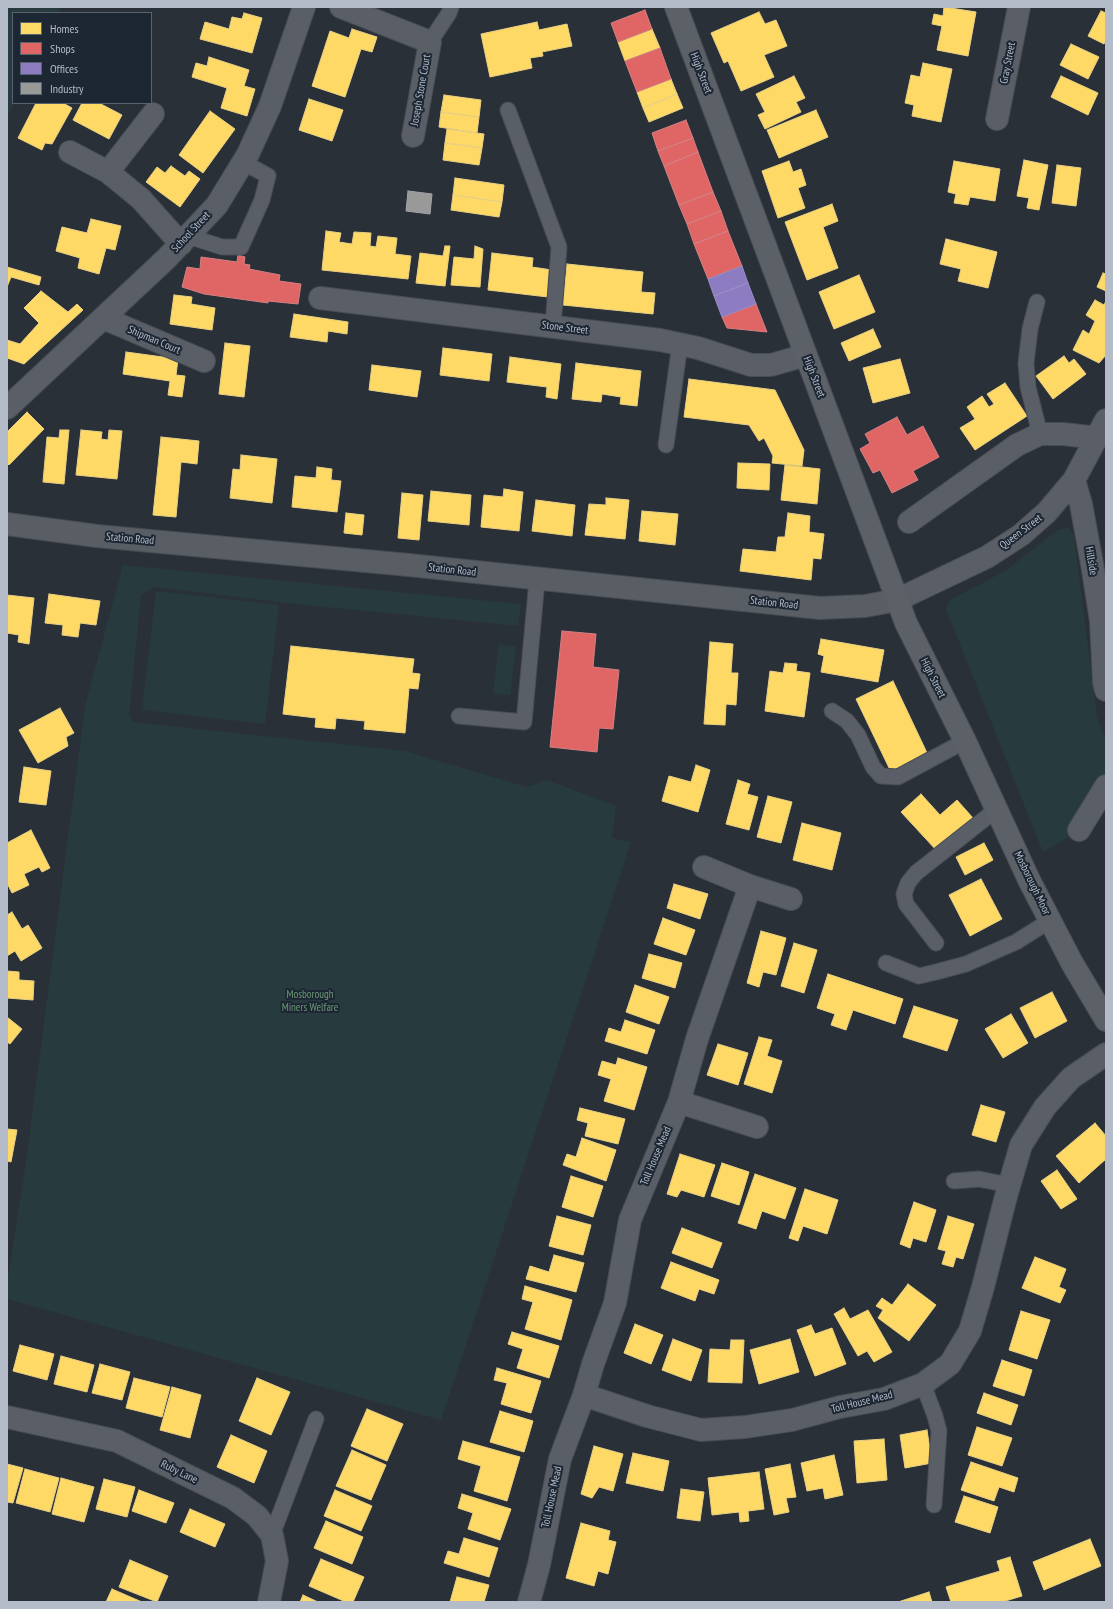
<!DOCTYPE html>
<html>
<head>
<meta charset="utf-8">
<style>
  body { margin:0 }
  #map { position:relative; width:1113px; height:1609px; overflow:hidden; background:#2a3038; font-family:"PT Sans Narrow",sans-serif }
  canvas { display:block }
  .frame { position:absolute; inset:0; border:8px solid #b4bcc9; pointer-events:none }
  .legend { position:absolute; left:12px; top:12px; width:140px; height:92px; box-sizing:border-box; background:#1d2633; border:1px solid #59626f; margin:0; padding:5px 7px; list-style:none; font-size:12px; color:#b4bcc9 }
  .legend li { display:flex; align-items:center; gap:8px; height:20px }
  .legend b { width:20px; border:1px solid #59626f }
</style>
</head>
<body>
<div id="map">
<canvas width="1113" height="1609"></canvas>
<div class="frame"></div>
<ul class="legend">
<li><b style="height:11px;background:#ffd966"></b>Homes</li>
<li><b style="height:11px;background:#e06666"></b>Shops</li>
<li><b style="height:11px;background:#8e7cc3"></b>Offices</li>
<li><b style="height:11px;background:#999"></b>Industry</li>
</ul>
</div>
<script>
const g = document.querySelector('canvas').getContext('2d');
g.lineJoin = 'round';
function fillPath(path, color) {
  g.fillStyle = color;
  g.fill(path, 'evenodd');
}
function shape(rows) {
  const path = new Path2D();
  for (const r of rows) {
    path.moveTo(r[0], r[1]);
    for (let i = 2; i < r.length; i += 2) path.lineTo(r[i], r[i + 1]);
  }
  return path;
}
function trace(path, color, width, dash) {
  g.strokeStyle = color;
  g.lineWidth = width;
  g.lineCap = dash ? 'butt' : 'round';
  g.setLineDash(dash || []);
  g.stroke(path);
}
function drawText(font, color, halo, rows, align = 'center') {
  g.font = font + ' "PT Sans Narrow",sans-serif';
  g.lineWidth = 4;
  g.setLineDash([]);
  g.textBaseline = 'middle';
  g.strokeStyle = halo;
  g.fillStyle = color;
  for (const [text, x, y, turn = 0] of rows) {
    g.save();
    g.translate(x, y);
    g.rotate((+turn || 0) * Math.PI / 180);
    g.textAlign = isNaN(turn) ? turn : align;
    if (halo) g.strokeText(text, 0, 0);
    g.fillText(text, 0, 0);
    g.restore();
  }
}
fillPath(shape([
  [7,7,61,7,59,13,13,13,14,103,7,118],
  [1069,528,1074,536,1097,717,1106,741,1106,776,1073,821,1069,837,1043,852,946,609,950,600,1005,571,1059,529],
  [123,565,521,604,518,626,295,604,155,587,141,595,129,716,133,722,405,751,527,787,547,780,616,806,612,838,631,842,441,1420,7,1299,7,1284,27,1155,85,706],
  [156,591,279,605,265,724,142,710],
  [499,644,516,647,510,695,493,693]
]), '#273a3e');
const homes = shape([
  [944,7,976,12,968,56,937,50,942,26,932,24,934,14,943,16,944,7],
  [1101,11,1106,13,1106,40,1104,44,1088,36,1101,11],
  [759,12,765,24,776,20,787,46,764,55,774,77,741,91,728,61,724,63,711,33,759,12],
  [244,13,262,18,252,53,200,39,205,22,229,29,232,17,242,19,244,13],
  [537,22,539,30,567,24,572,46,542,52,543,56,530,58,532,68,490,77,481,34,537,22],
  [352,29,377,37,372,52,361,49,345,97,312,86,330,31,349,38,352,29],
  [652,29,660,48,625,61,618,42,652,29],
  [1071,44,1099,57,1088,79,1060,65,1071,44],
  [209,57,249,70,244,86,255,89,247,116,221,108,227,88,192,77,196,63,207,66,209,57],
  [923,63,952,69,941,122,912,116,914,105,905,103,911,75,920,77,923,63],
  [794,76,805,98,796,102,801,112,765,129,758,115,765,112,756,94,794,76],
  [1061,76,1098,93,1088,115,1051,97,1061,76],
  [671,79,677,94,643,108,637,92,671,79],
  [677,94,683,108,649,122,643,108,677,94],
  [444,95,481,100,479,117,441,112,444,95],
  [309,99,343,110,332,141,299,130,309,99],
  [36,103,63,103,72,108,52,144,45,143,42,150,18,138,36,103],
  [82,103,99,103,122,115,109,139,73,120,82,103],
  [816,110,828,137,779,158,767,130,816,110],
  [210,111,235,129,203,173,179,155,210,111],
  [441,112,479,117,477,133,439,127,441,112],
  [447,129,484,134,482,148,445,143,447,129],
  [445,143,482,148,479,165,443,160,445,143],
  [1024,160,1048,165,1039,210,1027,208,1029,198,1017,196,1024,160],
  [789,161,793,172,801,169,806,185,798,188,805,208,778,218,762,171,789,161],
  [954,161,1000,169,995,201,970,197,968,205,954,203,956,194,948,192,954,161],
  [1057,165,1081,168,1076,206,1052,203,1057,165],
  [171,166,185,176,189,171,200,179,180,207,146,182,157,167,165,173,171,166],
  [455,178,504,185,502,202,453,195,455,178],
  [453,195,502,202,499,217,451,210,453,195],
  [832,204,838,221,823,227,838,268,807,280,785,222,832,204],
  [91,219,121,226,115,250,106,248,99,274,78,268,80,258,56,251,62,227,87,233,91,219],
  [326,231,341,233,339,242,352,244,354,232,371,233,370,246,376,247,378,236,397,238,395,254,411,256,408,279,322,270,326,231],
  [946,239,997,252,988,288,958,281,961,269,940,264,946,239],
  [445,246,450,246,445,286,416,283,420,253,443,256,445,246],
  [475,246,483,249,480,287,451,285,454,257,474,259,475,246],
  [492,253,533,258,532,267,552,270,548,297,488,290,492,253],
  [567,264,643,272,641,292,655,293,653,314,563,305,567,264],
  [7,267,41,277,39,285,11,277,7,287,7,267],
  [1103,273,1106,274,1106,291,1097,287,1103,273],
  [859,275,875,312,834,329,819,292,859,275],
  [41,291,68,312,77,304,83,310,24,364,7,358,7,340,20,344,39,323,24,308,41,291],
  [174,295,192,297,191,304,215,308,212,330,170,324,174,295],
  [1095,300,1104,305,1106,301,1106,355,1099,363,1073,350,1083,330,1089,334,1095,321,1086,315,1095,300],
  [294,314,348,322,347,334,328,331,327,342,290,337,294,314],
  [873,329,881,347,849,361,841,343,873,329],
  [225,343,250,346,244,397,219,394,225,343],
  [443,348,492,354,489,381,440,375,443,348],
  [126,352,178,359,176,375,185,376,182,397,168,395,170,381,123,374,126,352],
  [1064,356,1069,363,1074,359,1086,374,1053,399,1036,376,1064,356],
  [510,357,561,364,557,399,546,397,547,387,507,382,510,357],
  [900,359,910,393,873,403,863,368,900,359],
  [576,363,641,371,637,406,620,404,621,397,602,394,601,402,572,399,576,363],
  [372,365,421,371,417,397,369,390,372,365],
  [689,379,775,390,804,450,802,466,772,463,773,456,764,438,759,441,749,425,684,417,689,379],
  [1005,383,1027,416,975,450,960,428,975,419,967,407,982,396,989,407,994,404,987,394,1005,383],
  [27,412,44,429,9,465,7,463,7,432,27,412],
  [60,430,69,430,64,484,43,482,47,437,59,438,60,430],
  [81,430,102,432,101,439,108,440,109,430,122,431,117,479,76,475,81,430],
  [161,437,199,441,197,464,181,462,176,517,153,515,161,437],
  [241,455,277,459,272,503,230,498,233,469,240,470,241,455],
  [738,463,770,464,769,490,737,488,738,463],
  [785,465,820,469,817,504,781,500,785,465],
  [317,467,332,469,331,480,341,481,337,512,292,507,295,476,316,478,317,467],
  [504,489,523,492,519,531,481,527,484,495,503,497,504,489],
  [431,491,471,495,469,525,428,521,431,491],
  [402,493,423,495,419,540,398,538,402,493],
  [606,498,629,500,625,539,585,535,589,504,606,505,606,498],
  [536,500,575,505,572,536,532,531,536,500],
  [642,511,678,514,675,545,639,541,642,511],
  [346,513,364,515,362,535,344,533,346,513],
  [788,513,810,516,809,532,824,534,821,559,813,558,811,580,740,571,743,549,776,552,778,537,785,537,788,513],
  [49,594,100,601,96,625,80,623,78,637,62,635,63,625,45,623,49,594],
  [7,595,34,598,29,644,18,642,19,635,7,633,7,595],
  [821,639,884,650,878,682,821,672,824,656,818,654,821,639],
  [710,642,733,644,731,673,738,673,736,705,726,704,725,725,704,724,710,642],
  [291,646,414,659,412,673,420,674,418,689,409,688,405,733,364,729,365,721,336,718,335,729,315,727,316,718,283,714,291,646],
  [785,663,797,664,796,671,810,673,804,717,765,711,770,671,783,673,785,663],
  [893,681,928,755,891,772,856,699,893,681],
  [60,708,74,733,66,737,68,746,38,763,19,730,60,708],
  [696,765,710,770,698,812,662,801,669,776,691,782,696,765],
  [24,767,51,771,46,805,19,802,24,767],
  [738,780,750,784,747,794,758,797,749,830,726,824,738,780],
  [921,794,940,815,957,800,973,818,937,851,901,812,921,794],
  [768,796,792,802,781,843,757,837,768,796],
  [802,823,841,833,832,870,793,860,802,823],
  [31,830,50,868,42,872,39,867,24,874,29,885,12,893,7,883,7,843,31,830],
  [984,843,993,860,965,875,956,857,984,843],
  [981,879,1002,919,970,936,949,895,981,879],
  [674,884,708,894,700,919,667,908,674,884],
  [12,912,22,929,28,925,42,948,21,961,15,951,7,956,7,915,12,912],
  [663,918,695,930,686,955,654,944,663,918],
  [761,931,786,938,776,975,763,972,759,987,747,983,761,931],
  [794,943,817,950,804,993,781,986,794,943],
  [649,954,682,963,675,988,642,978,649,954],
  [7,971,19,972,19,980,34,981,33,1000,7,998,7,971],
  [828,974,903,999,895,1024,853,1010,846,1030,831,1025,835,1014,817,1008,828,974],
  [635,985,669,997,659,1024,626,1012,635,985],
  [1052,992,1067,1021,1035,1038,1020,1008,1052,992],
  [914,1006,958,1020,947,1051,903,1037,914,1006],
  [1011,1014,1028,1043,1003,1058,985,1029,1011,1014],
  [7,1017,22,1029,10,1044,7,1042,7,1017],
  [625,1020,655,1030,647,1054,605,1041,609,1028,621,1032,625,1020],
  [759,1037,772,1040,767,1056,782,1061,772,1093,744,1084,759,1037],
  [718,1044,748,1053,738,1085,707,1075,718,1044],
  [618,1058,647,1067,634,1110,604,1101,611,1079,598,1075,602,1061,616,1065,618,1058],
  [981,1105,1005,1112,996,1142,972,1135,981,1105],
  [580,1108,625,1119,618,1144,585,1136,588,1123,577,1120,580,1108],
  [1095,1123,1106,1136,1106,1159,1079,1183,1056,1156,1095,1123],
  [7,1129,17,1130,11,1162,7,1161,7,1129],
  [582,1138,616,1150,606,1181,563,1165,567,1154,576,1157,582,1138],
  [680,1154,715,1165,704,1197,681,1190,677,1197,667,1194,680,1154],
  [722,1163,749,1172,739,1205,711,1196,722,1163],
  [1057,1170,1077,1199,1061,1209,1041,1181,1057,1170],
  [755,1174,796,1188,785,1219,762,1211,756,1229,738,1223,755,1174],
  [571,1176,603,1186,593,1217,562,1207,571,1176],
  [805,1189,838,1200,827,1234,803,1226,798,1241,789,1238,805,1189],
  [914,1202,936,1210,926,1242,913,1238,910,1248,900,1244,914,1202],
  [557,1216,591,1225,583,1255,549,1246,557,1216],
  [948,1216,974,1224,963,1259,956,1257,953,1267,942,1264,946,1251,938,1249,948,1216],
  [682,1228,722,1243,712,1268,672,1253,682,1228],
  [554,1255,584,1263,576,1292,526,1279,530,1266,549,1272,554,1255],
  [1035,1257,1066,1269,1059,1287,1066,1290,1060,1303,1022,1288,1035,1257],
  [671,1262,719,1280,714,1294,699,1289,695,1301,661,1288,671,1262],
  [908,1284,936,1305,909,1341,878,1318,883,1310,876,1306,882,1298,892,1305,908,1284],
  [525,1286,572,1300,561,1340,525,1329,533,1302,522,1299,525,1286],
  [844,1308,850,1319,868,1310,892,1352,874,1362,867,1351,858,1356,834,1314,844,1308],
  [1021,1311,1050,1320,1037,1359,1009,1350,1021,1311],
  [635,1324,663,1335,651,1364,624,1353,635,1324],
  [811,1325,815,1334,832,1328,846,1364,815,1376,797,1330,811,1325],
  [512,1332,559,1346,549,1378,517,1368,523,1349,508,1344,512,1332],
  [673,1339,702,1350,691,1381,662,1370,673,1339],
  [790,1339,799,1372,759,1384,750,1350,790,1339],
  [731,1340,744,1340,742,1383,708,1382,710,1349,730,1350,731,1340],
  [20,1345,54,1354,47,1380,13,1371,20,1345],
  [61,1356,94,1365,87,1392,54,1384,61,1356],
  [1002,1360,1032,1370,1024,1396,993,1386,1002,1360],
  [100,1364,130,1372,122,1400,92,1393,100,1364],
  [497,1368,541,1381,531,1413,501,1404,507,1383,494,1380,497,1368],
  [134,1378,170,1387,162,1417,126,1408,134,1378],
  [257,1378,290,1392,271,1435,239,1421,257,1378],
  [172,1387,201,1395,190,1438,160,1430,172,1387],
  [984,1393,1018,1405,1011,1425,977,1413,984,1393],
  [367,1409,403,1424,387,1461,351,1446,367,1409],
  [500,1411,533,1421,524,1452,490,1442,500,1411],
  [977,1427,1012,1438,1002,1466,968,1455,977,1427],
  [927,1430,932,1463,905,1468,900,1435,927,1430],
  [231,1435,267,1451,254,1483,217,1467,231,1435],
  [884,1439,887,1480,857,1483,854,1441,884,1439],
  [463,1441,520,1457,507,1501,474,1491,481,1466,458,1459,463,1441],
  [594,1446,623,1454,613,1491,599,1487,592,1498,581,1494,594,1446],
  [352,1450,386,1465,371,1500,336,1486,352,1450],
  [633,1453,669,1461,663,1491,626,1483,633,1453],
  [834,1455,843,1495,825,1499,823,1488,807,1491,801,1463,834,1455],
  [971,1462,1018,1478,1014,1492,999,1487,994,1501,961,1490,971,1462],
  [7,1464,23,1468,13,1503,7,1502,7,1464],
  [790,1464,796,1497,786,1498,789,1512,774,1515,765,1469,790,1464],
  [25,1469,59,1478,50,1512,16,1503,25,1469],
  [759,1472,764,1509,748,1511,749,1521,740,1522,739,1512,712,1515,708,1478,759,1472],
  [61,1478,94,1487,84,1522,52,1514,61,1478],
  [104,1479,135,1487,127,1517,96,1509,104,1479],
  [681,1489,704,1492,700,1521,677,1518,681,1489],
  [139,1490,174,1503,166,1523,132,1511,139,1490],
  [335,1490,372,1506,361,1531,324,1516,335,1490],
  [462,1494,511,1509,500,1540,468,1529,473,1513,458,1508,462,1494],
  [964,1496,998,1507,990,1533,955,1522,964,1496],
  [190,1509,225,1524,215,1547,180,1532,190,1509],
  [326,1521,363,1537,352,1564,314,1548,326,1521],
  [581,1523,610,1531,608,1540,616,1542,608,1574,598,1571,594,1586,566,1578,581,1523],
  [464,1538,498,1548,489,1577,444,1563,448,1551,459,1554,464,1538],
  [1090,1539,1101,1566,1044,1590,1033,1562,1090,1539],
  [1010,1557,1022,1596,1002,1602,951,1602,946,1587,1000,1571,997,1561,1010,1557],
  [321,1559,364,1577,353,1602,346,1602,309,1586,321,1559],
  [130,1560,168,1576,157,1602,119,1587,130,1560],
  [457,1577,489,1585,484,1602,450,1602,457,1577],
  [112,1589,142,1602,106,1602,112,1589],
  [929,1592,932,1602,898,1602,929,1592],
  [303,1595,318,1602,300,1602,303,1595]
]);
fillPath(homes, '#ffd966');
trace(homes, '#e8d084', 1);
const shops = shape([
  [645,10,652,29,618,42,611,23,645,10],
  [660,48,671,79,637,92,625,61,660,48],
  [686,120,693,138,658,151,652,133,686,120],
  [693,138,698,152,664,166,658,151,693,138],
  [698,152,713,192,679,205,664,166,698,152],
  [713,192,721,211,687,224,679,205,713,192],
  [721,211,728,231,694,244,687,224,721,211],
  [728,231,742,266,708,279,694,244,728,231],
  [238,255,245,257,244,264,250,265,249,269,280,275,279,281,301,284,298,304,268,301,268,303,204,294,182,287,187,267,200,269,201,257,237,262,238,255],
  [756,304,767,332,727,328,722,317,756,304],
  [897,417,907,435,923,426,939,457,913,471,918,480,892,493,880,470,873,473,860,449,870,443,865,434,897,417],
  [562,631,596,634,593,667,619,670,613,729,599,728,597,752,550,747,562,631]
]);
fillPath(shops, '#e06666');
trace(shops, '#d38084', 1);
const offices = shape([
  [742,266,748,283,714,296,708,279,742,266],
  [748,283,756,304,722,317,714,296,748,283]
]);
fillPath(offices, '#8e7cc3');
trace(offices, '#998fc5', 1);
const industry = shape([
  [408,191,432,194,430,214,406,211,408,191]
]);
fillPath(industry, '#999');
trace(industry, '#a1a4a7', 1);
const lane = shape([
  [430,42,449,13,451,7],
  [508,110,559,247,553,326],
  [188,236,222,247,241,247,262,200,268,176,243,162],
  [1037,302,1030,329,1026,363,1028,387,1040,434],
  [666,445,680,344],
  [832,711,847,721,858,735,873,767,881,776,898,777,965,741],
  [459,716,524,722,537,580],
  [936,943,906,904,904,894,908,883,916,873,997,809],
  [886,963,919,976,936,972,966,964,1016,942,1051,920],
  [954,1181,979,1179,1009,1185],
  [923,1384,935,1416,939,1431,934,1505],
  [272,1535,316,1419]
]);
const street = shape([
  [341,7,430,42,413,136],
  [997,119,1019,7],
  [70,152,108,172,141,199,181,244],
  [108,172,153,114],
  [320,298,660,340,698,348,751,365,771,365,806,355],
  [103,318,204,361],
  [7,408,167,258,217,205,248,154,270,106,304,7],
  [1074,480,1081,504,1092,564,1101,621,1104,682,1106,690],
  [909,522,1017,445,1040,434,1063,434,1098,438],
  [897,600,987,557,1021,535,1047,512,1074,480,1106,420],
  [1079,830,1106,786],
  [750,886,791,899],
  [679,1102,757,1127],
  [584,1395,647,1416,701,1430,745,1427,792,1420,840,1407,884,1399,923,1384,950,1364,970,1331,983,1287,1005,1200,1021,1145,1045,1107,1071,1078,1106,1054],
  [7,1417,117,1441,233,1498,257,1516,272,1535,277,1561,269,1602],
  [529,1602,539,1565,560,1459,584,1395,593,1364,615,1303,630,1220,679,1102,697,1039,750,886,704,867]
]);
const secondary = shape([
  [7,524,97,536,409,565,820,608,865,606,897,600]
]);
const primary = shape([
  [676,7,906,623,965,741,1029,880,1072,963,1106,1020]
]);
trace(lane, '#484c53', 17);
trace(street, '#484c53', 24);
trace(secondary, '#484c53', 24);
trace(primary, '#484c55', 24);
trace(lane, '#5a5e66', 15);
trace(street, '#5a5e66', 22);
trace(secondary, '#595d64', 22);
trace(primary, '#5c6168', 22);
drawText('11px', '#b4bcc9', '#1d2633', [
  ["Gray Street",1008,63,-79],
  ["High Street",701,73,69],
  ["Joseph Stone Court",421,90,-80],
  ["School Street",191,232,-47],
  ["Stone Street",565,328,7],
  ["Shipman Court",154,340,23],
  ["High Street",814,377,69],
  ["Queen Street",1021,532,-37],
  ["Station Road",130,539,5],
  ["Hillside",1091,561,80],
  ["Station Road",452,570,6],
  ["Station Road",774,603,6],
  ["High Street",933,678,63],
  ["Mosborough Moor",1032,883,64],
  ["Toll House Mead",656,1156,-67],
  ["Toll House Mead",862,1402,-14],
  ["Ruby Lane",179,1472,26],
  ["Toll House Mead",552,1497,-78]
]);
drawText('11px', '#6b9a76', '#1d2633', [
  ["Mosborough",310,995],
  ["Miners Welfare",310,1008]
]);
</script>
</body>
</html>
